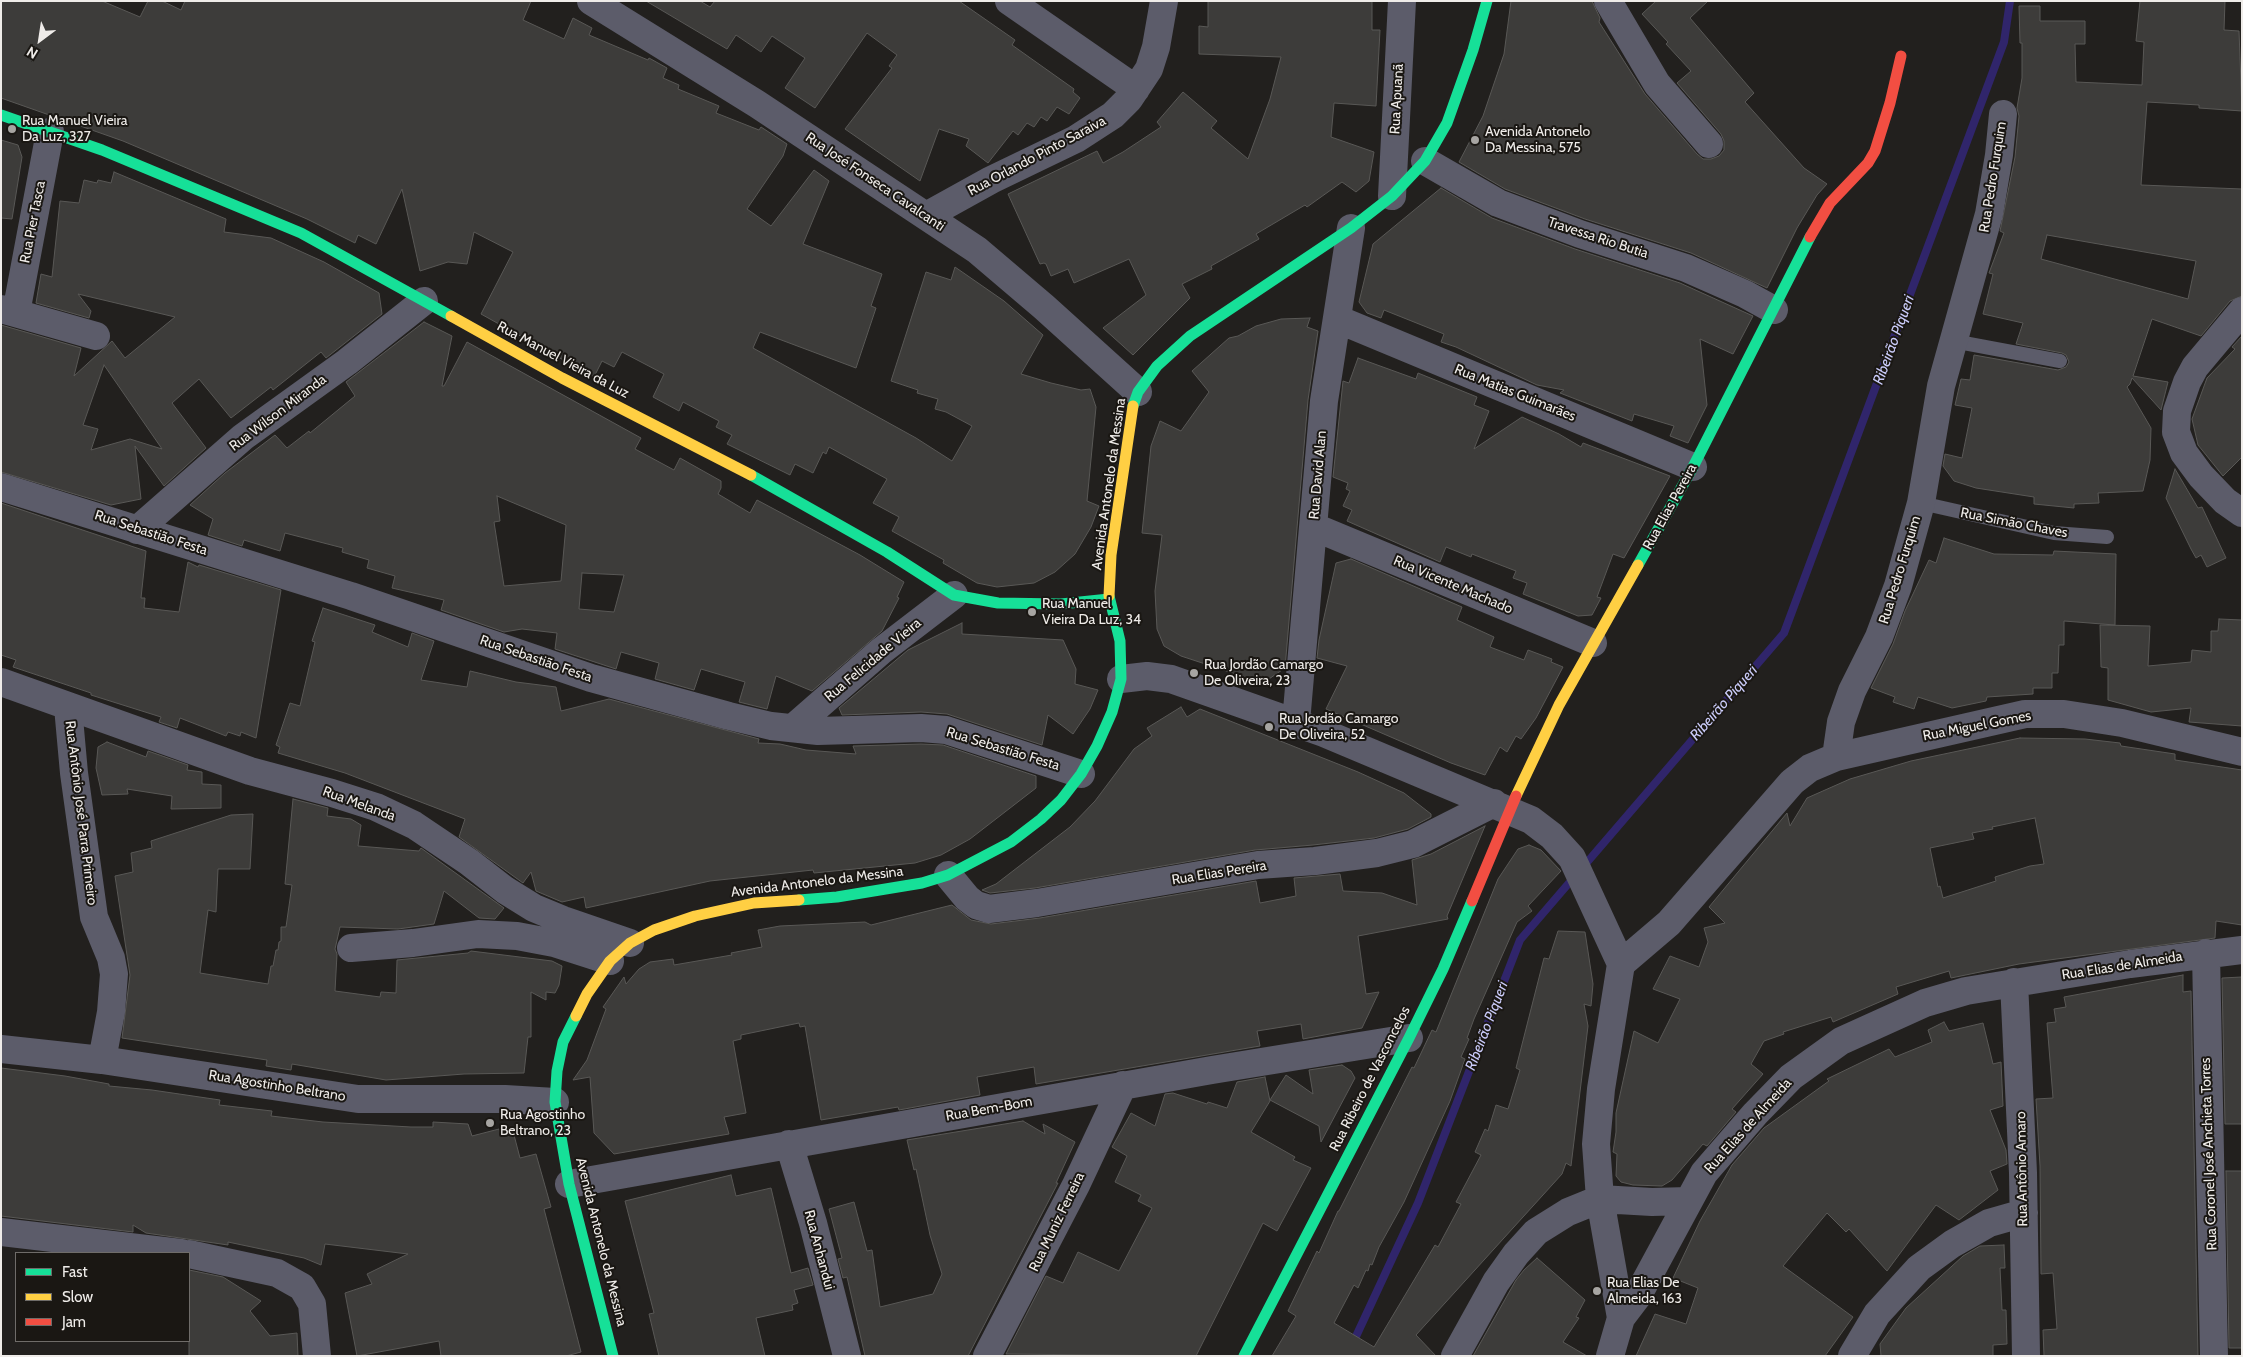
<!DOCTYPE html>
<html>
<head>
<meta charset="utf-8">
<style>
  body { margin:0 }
  #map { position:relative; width:2243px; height:1357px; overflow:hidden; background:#22201e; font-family:Cabin,sans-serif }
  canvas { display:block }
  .frame { position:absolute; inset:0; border:2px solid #efece9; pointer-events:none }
  .legend { position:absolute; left:15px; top:1252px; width:175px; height:90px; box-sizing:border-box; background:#1a1713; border:1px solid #6f6c69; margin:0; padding:6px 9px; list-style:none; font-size:15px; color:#efece9 }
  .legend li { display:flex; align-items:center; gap:10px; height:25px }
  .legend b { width:25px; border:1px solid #6f6c69 }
  .north { position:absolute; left:15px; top:15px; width:50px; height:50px; -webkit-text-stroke:4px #1a1713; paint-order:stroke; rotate:211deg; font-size:14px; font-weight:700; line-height:20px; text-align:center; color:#efece9 }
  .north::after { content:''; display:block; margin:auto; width:18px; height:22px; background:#efece9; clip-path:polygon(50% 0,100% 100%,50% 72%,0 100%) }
</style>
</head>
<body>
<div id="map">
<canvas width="2243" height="1357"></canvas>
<div class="frame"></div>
<ul class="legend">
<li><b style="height:6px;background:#16e098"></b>Fast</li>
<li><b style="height:6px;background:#ffcf43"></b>Slow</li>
<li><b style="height:6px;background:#f24e42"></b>Jam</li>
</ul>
<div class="north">N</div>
</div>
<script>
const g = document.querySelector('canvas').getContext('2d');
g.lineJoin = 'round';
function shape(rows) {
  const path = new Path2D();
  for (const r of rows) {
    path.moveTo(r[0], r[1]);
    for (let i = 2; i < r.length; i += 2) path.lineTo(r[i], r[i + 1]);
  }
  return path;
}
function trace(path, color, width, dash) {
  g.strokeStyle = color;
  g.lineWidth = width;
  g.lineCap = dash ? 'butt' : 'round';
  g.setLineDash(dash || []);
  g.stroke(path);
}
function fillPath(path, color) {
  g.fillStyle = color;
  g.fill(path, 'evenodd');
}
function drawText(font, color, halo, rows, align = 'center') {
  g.font = font + ' Cabin,sans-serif';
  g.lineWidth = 4;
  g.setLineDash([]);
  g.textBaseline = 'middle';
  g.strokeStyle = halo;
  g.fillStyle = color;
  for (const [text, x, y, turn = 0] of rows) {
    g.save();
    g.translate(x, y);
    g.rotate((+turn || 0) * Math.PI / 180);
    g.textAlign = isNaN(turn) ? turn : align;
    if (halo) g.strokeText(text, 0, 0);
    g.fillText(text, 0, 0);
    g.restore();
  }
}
trace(shape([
  [1583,867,1784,633,2004,42,2010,1],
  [1352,1345,1418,1203,1520,940,1575,876]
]), '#30256b', 8);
const building = shape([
  [1,1,102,1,140,17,148,1,162,1,181,10,185,1,531,1,523,20,564,39,573,18,592,28,589,35,648,60,649,58,667,68,663,78,679,85,678,89,719,106,716,113,759,130,761,127,787,144,783,156,747,209,771,226,814,170,829,181,803,244,882,274,871,306,876,308,856,368,760,332,753,348,916,438,952,461,972,426,946,412,935,409,938,399,917,393,918,390,891,381,926,272,951,280,955,267,1004,301,1043,335,1021,374,1051,383,1081,390,1090,389,1096,407,1087,501,1099,506,1091,527,1075,554,1055,572,1034,583,997,587,977,583,943,563,944,560,892,531,899,517,873,503,887,479,829,447,826,454,823,452,813,473,795,464,790,475,727,444,732,435,716,427,719,421,683,402,679,411,653,397,664,374,622,352,614,367,602,361,594,377,481,314,513,252,474,232,467,264,448,262,420,271,402,189,376,244,358,235,355,243,307,219,123,141,1,98,1,1],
  [646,1,700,1,710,7,715,1,959,1,1015,40,1012,45,1074,89,1073,92,1080,98,1069,114,1057,107,1047,121,1041,117,1034,127,1027,123,1018,135,1013,131,988,163,966,146,969,139,939,129,920,181,845,129,892,68,889,66,897,55,867,33,815,108,785,88,805,58,772,36,761,52,736,35,727,49,646,1],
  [1208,1,1372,1,1372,30,1380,30,1376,106,1334,103,1331,137,1374,152,1369,181,1356,192,1342,182,1307,207,1305,205,1256,234,1259,239,1211,266,1212,269,1182,284,1190,298,1133,355,1103,328,1146,295,1129,259,1074,283,1068,269,1051,276,1046,264,1044,263,1040,264,1008,194,1097,151,1103,163,1123,152,1161,127,1157,122,1183,92,1217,121,1211,128,1248,159,1270,99,1281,57,1199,54,1199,26,1208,27,1208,1],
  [1511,1,1592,1,1600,18,1599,22,1645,94,1697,154,1703,159,1711,159,1719,156,1724,150,1724,141,1721,134,1677,83,1691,71,1666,44,1668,42,1642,14,1656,1,1708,1,1690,18,1754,93,1745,102,1804,168,1827,184,1817,195,1797,228,1767,288,1691,253,1585,219,1505,189,1459,162,1483,116,1504,54,1511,1],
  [2140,1,2225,1,2224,30,2239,31,2242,111,2199,108,2199,105,2147,102,2141,185,2242,189,2242,296,2230,301,2201,336,2152,319,2133,376,2168,382,2161,410,2132,378,2130,384,2127,387,2151,428,2150,460,2143,491,2098,493,2099,503,2074,504,2074,508,2034,504,2034,497,1976,488,1954,481,1943,466,1945,454,1962,458,1972,408,1955,405,1961,379,1970,380,1974,355,2058,370,2066,367,2069,362,2066,355,2062,353,2016,344,2023,323,1983,314,1993,274,1989,273,2004,233,2000,231,2015,157,2019,116,2017,108,2022,78,2022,43,2020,43,2019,6,2040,6,2040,21,2085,21,2085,44,2075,44,2076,82,2142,85,2144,42,2136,41,2140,1],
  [2047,235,2196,261,2188,299,2041,259,2047,235],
  [1,140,18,145,22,157,12,219,1,218,1,140],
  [114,172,226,219,224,232,271,238,324,262,379,293,382,314,326,358,321,352,273,390,271,387,231,418,199,379,172,403,206,448,164,486,135,446,141,499,111,505,1,472,1,325,81,348,74,376,112,341,125,358,175,317,78,294,91,311,89,318,36,303,41,274,52,277,60,201,79,203,84,180,97,183,98,180,111,183,114,172],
  [104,365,160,446,162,449,130,439,91,450,98,429,83,425,104,365],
  [1441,188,1492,218,1575,249,1680,283,1753,316,1733,354,1700,339,1707,405,1688,443,1670,436,1674,426,1634,414,1632,421,1560,393,1564,390,1537,385,1456,347,1441,342,1444,334,1384,310,1381,318,1367,313,1359,302,1373,244,1441,188],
  [1310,318,1307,327,1318,331,1308,400,1285,668,1263,683,1181,656,1164,646,1157,629,1155,591,1162,535,1142,533,1151,446,1160,421,1181,431,1209,392,1192,371,1229,338,1238,336,1256,326,1281,319,1310,318],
  [424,322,452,336,442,386,444,386,467,342,641,438,635,449,674,470,680,458,721,481,721,488,718,494,750,513,757,500,860,555,904,582,897,597,899,598,882,631,812,691,776,676,767,709,739,702,745,682,701,669,694,690,655,679,659,663,621,652,616,669,555,649,557,633,522,629,504,632,441,610,444,600,392,588,395,576,367,568,369,560,342,552,343,548,285,533,280,551,244,540,242,546,208,535,213,519,190,505,225,473,275,435,287,448,309,431,310,433,355,396,346,382,424,322],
  [497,496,566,525,561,581,504,586,494,522,500,521,497,496],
  [582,573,624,575,614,612,579,609,582,573],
  [2242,336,2242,457,2223,476,2198,445,2192,419,2207,378,2235,349,2232,347,2242,336],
  [1358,358,1416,379,1418,373,1477,397,1474,405,1489,411,1474,449,1522,417,1559,434,1581,447,1583,443,1670,476,1624,558,1613,554,1597,597,1601,598,1592,615,1578,616,1523,594,1527,583,1513,578,1516,571,1472,554,1471,557,1446,547,1440,562,1347,521,1352,510,1343,506,1350,491,1346,489,1348,483,1333,477,1343,381,1349,383,1358,358],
  [2175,469,2198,508,2202,507,2226,558,2207,567,2201,555,2196,558,2191,549,2166,498,2175,469],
  [1,503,146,551,141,598,145,598,144,608,179,612,188,562,198,567,199,565,281,590,256,738,241,732,240,736,228,732,226,736,180,718,177,728,159,722,161,717,91,695,91,693,13,667,16,660,1,655,1,503],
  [1944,538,1994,554,2053,555,2054,551,2116,554,2115,625,2064,621,2064,645,2059,645,2058,673,2052,673,2052,688,2033,688,2033,694,1987,697,1986,701,1952,708,1918,697,1914,709,1893,702,1895,697,1871,688,1893,644,1905,611,1929,560,1936,563,1944,538],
  [1351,559,1462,607,1457,620,1494,637,1490,647,1524,660,1528,650,1552,659,1551,662,1563,667,1536,718,1521,739,1516,736,1507,752,1500,747,1485,775,1451,763,1326,709,1347,666,1317,658,1319,640,1336,563,1351,559],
  [323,608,375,625,372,632,408,647,412,633,434,641,421,680,467,687,470,671,516,682,556,687,561,711,609,699,759,739,758,743,780,744,806,750,856,754,853,746,921,744,943,745,1036,776,1036,788,970,839,941,855,915,863,814,873,813,870,710,881,586,908,584,897,562,902,536,891,531,872,523,883,459,837,465,819,345,773,278,753,280,747,276,745,290,703,300,706,315,642,312,641,323,608],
  [2219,619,2242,620,2242,726,2189,722,2191,708,2151,712,2108,700,2108,668,2101,667,2100,625,2150,626,2148,666,2191,662,2192,650,2211,652,2211,631,2218,631,2219,619],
  [962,623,962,634,1063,640,1076,669,1075,684,1098,690,1090,709,1073,734,1048,715,1042,745,947,714,921,712,842,715,839,708,908,650,962,623],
  [1181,707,1187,717,1200,709,1358,772,1404,793,1431,814,1431,817,1408,829,1374,838,1313,845,1255,850,1035,888,990,893,982,890,996,884,1070,827,1095,801,1134,749,1152,736,1147,728,1181,707],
  [2020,738,2085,739,2120,743,2121,746,2175,754,2175,760,2242,770,2242,925,2216,921,2215,938,2019,964,1951,978,1949,971,1896,987,1898,994,1833,1022,1831,1017,1783,1032,1784,1034,1764,1041,1751,1064,1763,1074,1732,1109,1736,1112,1707,1146,1703,1144,1672,1180,1662,1186,1633,1185,1621,1182,1616,1176,1617,1154,1613,1152,1616,1132,1616,1113,1634,1031,1658,1043,1680,999,1653,989,1670,956,1699,967,1708,942,1704,928,1725,923,1709,907,1787,813,1790,826,1807,798,1850,779,1911,761,2020,738],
  [2035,818,2044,864,2030,866,1995,877,1996,881,1943,898,1940,886,1938,887,1930,848,1974,839,1972,833,1993,829,1992,827,2035,818],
  [107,742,146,757,148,751,188,765,187,770,202,772,202,784,221,785,221,808,171,809,172,796,127,789,128,794,102,795,96,768,98,747,107,742],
  [293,799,328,808,327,816,351,819,361,825,358,846,419,851,421,848,504,908,495,919,479,918,444,891,434,924,398,929,340,927,335,949,337,954,335,991,380,997,381,992,396,993,397,960,468,953,471,951,552,961,562,966,559,985,555,993,546,992,546,1000,531,992,531,1037,528,1037,524,1073,464,1074,386,1080,292,1064,291,1070,266,1066,267,1060,122,1038,130,975,115,876,133,872,131,853,152,848,151,841,231,815,253,814,250,869,218,869,216,912,208,910,200,973,268,984,271,966,273,966,276,950,278,950,279,942,281,941,281,927,286,927,292,885,285,884,293,799],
  [1485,826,1447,916,1448,919,1358,936,1366,994,1379,992,1362,1028,1303,1039,1301,1024,1257,1031,1260,1046,1036,1084,1034,1067,977,1077,980,1095,899,1110,898,1107,821,1120,805,1026,800,1027,799,1023,741,1035,741,1039,733,1041,746,1113,724,1117,729,1134,614,1154,594,1133,590,1077,573,1080,587,1060,606,1009,603,1007,624,977,626,984,639,969,650,962,673,959,674,965,732,955,731,953,762,947,758,930,780,926,865,922,871,925,952,905,971,920,991,924,1040,918,1256,881,1260,903,1296,896,1294,878,1340,874,1343,891,1382,893,1417,905,1412,860,1431,854,1485,826],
  [1529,845,1541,850,1561,871,1528,906,1532,911,1517,922,1474,1019,1467,1038,1469,1039,1461,1057,1465,1059,1450,1101,1404,1202,1379,1247,1372,1265,1370,1264,1368,1271,1366,1270,1358,1288,1354,1285,1334,1323,1374,1347,1435,1245,1438,1247,1461,1204,1456,1202,1481,1155,1475,1152,1485,1129,1488,1131,1496,1105,1508,1109,1520,1070,1516,1068,1544,958,1549,959,1558,931,1585,932,1593,984,1591,1006,1584,1004,1588,1026,1571,1166,1566,1163,1562,1174,1416,1335,1436,1356,1272,1356,1296,1316,1288,1311,1317,1251,1319,1253,1338,1211,1339,1211,1412,1067,1414,1068,1432,1030,1436,1032,1498,879,1518,849,1529,845],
  [2183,975,2183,992,2191,991,2198,1356,2044,1356,2043,1330,2057,1329,2053,1273,2041,1274,2040,1166,2036,1099,2053,1098,2047,1023,2056,1022,2054,1009,2066,1007,2064,997,2183,975],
  [2242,977,2242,1124,2225,1124,2222,978,2242,977],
  [1944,1022,1949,1031,1983,1023,1993,1064,2001,1062,2003,1106,1990,1110,2006,1150,2007,1164,1990,1171,1998,1190,1959,1220,1936,1205,1887,1271,1849,1229,1846,1232,1827,1213,1783,1266,1853,1317,1825,1356,1636,1356,1655,1314,1686,1324,1698,1288,1673,1278,1700,1221,1732,1165,1764,1128,1829,1081,1827,1079,1889,1049,1895,1057,1932,1042,1928,1030,1944,1022],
  [1342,1065,1351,1071,1355,1078,1321,1142,1319,1126,1270,1100,1286,1075,1313,1094,1309,1070,1342,1065],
  [1,1068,65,1076,109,1084,109,1086,152,1090,220,1100,219,1105,272,1111,271,1116,323,1122,411,1127,433,1127,433,1122,468,1124,472,1136,499,1129,500,1133,514,1135,520,1158,536,1154,551,1207,544,1209,581,1352,566,1356,441,1356,439,1341,357,1356,345,1293,372,1284,367,1274,408,1254,325,1244,321,1265,304,1258,228,1242,228,1245,146,1233,133,1225,133,1232,1,1216,1,1068],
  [1265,1077,1270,1101,1251,1132,1295,1157,1293,1160,1311,1168,1277,1231,1263,1223,1196,1356,1006,1354,1046,1276,1063,1283,1078,1252,1119,1271,1152,1208,1138,1201,1141,1195,1115,1182,1127,1156,1112,1147,1131,1113,1155,1126,1165,1094,1173,1093,1207,1104,1208,1102,1227,1108,1237,1082,1265,1077],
  [1023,1121,1045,1134,1043,1124,1075,1142,1056,1183,1058,1183,968,1356,865,1356,847,1277,843,1278,838,1259,842,1258,829,1209,854,1202,867,1251,872,1250,880,1307,933,1294,942,1274,930,1235,916,1169,914,1170,907,1140,1023,1121],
  [2226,1171,2242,1171,2242,1348,2229,1348,2226,1171],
  [731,1175,736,1196,771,1188,791,1273,808,1268,813,1285,794,1290,798,1303,792,1305,793,1310,756,1318,765,1356,659,1356,649,1314,654,1313,625,1201,731,1175],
  [2004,1245,2005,1268,2000,1268,2002,1310,2006,1310,2007,1344,1993,1345,1993,1356,1881,1356,1880,1344,1906,1308,1963,1256,1980,1246,2004,1245],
  [1537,1258,1585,1300,1576,1317,1579,1318,1563,1342,1587,1356,1473,1356,1516,1280,1524,1270,1537,1258],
  [189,1270,223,1277,261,1301,250,1311,270,1336,297,1333,298,1356,189,1356,189,1270]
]);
fillPath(building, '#3d3c3a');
trace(building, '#595856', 1);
trace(shape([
  [1953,341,2060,361],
  [1921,503,2054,533,2107,537]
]), '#5c5c6a', 14);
trace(shape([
  [591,1,757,104,977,250,1044,307,1138,392],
  [1009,1,1136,89],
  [1608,1,1657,84,1709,144],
  [1425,161,1498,203,1580,234,1686,268,1745,294,1774,310],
  [1392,196,1402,1],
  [926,216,991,180,1076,139,1113,115,1129,99,1149,69,1156,47,1164,1],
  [1,309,96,336],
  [2242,311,2195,367,2187,382,2177,411,2176,432,2184,453,2201,476,2225,501,2242,513],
  [16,313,50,132],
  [1337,319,1693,467],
  [1,487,351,596,591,678,729,716,771,726,818,731,921,728,946,730,1081,774],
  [1314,527,1593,643],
  [137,530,243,437,347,362,424,301],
  [1121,679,1147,676,1171,679,1324,733,1531,820,1552,836,1572,858,1621,964,1601,1089,1596,1144,1600,1199,1621,1318],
  [1,682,250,771,332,793,376,807,414,825,469,862,505,890,534,908,563,920,630,943],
  [68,707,74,773,94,917,111,958,114,974,111,1012,102,1060],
  [1296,722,1324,401,1351,228],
  [794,727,881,651,954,595],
  [1836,757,1841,722,1852,691,1879,637,1898,586,1921,503,1941,386,1989,214,1999,155,2003,114],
  [948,875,967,898,976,905,989,909,1037,903,1258,865,1315,861,1377,853,1413,844,1494,803],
  [351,948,413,943,478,934,517,936,554,943,610,961],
  [2206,953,2214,1356],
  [1621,964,1669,923,1792,782,1810,768,1836,757,2025,714,2064,714,2122,723,2242,752],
  [2014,982,2023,1173,2026,1356],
  [1,1049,102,1060,358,1099,505,1099,555,1102],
  [789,1144,813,1223,847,1356],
  [569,1184,1212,1070,1409,1038],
  [1,1232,181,1253],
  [189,1254,277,1273,302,1287,312,1304,317,1356],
  [987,1356,1076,1185,1123,1085],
  [1455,1356,1496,1282,1516,1254,1536,1232,1568,1212,1600,1199,1652,1202,1688,1201],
  [1610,1356,1621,1318,1637,1297,1704,1173,1755,1114,1791,1077,1841,1041,1925,1003,1966,991,2130,964,2242,950],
  [1852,1356,1877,1314,1919,1268,1952,1244,1989,1223,2024,1213]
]), '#5c5c6a', 28);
trace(shape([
  [1,115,102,150,301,233,451,316],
  [1133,406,1138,392,1157,366,1190,336,1351,228,1392,196,1425,161,1447,123,1473,50,1487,1],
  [751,475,887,552,954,595,998,603,1061,604,1109,599],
  [1638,565,1693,467,1810,237],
  [799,900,837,897,922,883,948,875,1011,842,1041,819,1061,800,1081,774,1097,746,1112,712,1121,679,1120,641,1109,596],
  [576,1016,563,1042,557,1071,555,1102,569,1184,613,1356],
  [1244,1356,1409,1038,1443,969,1472,901]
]), '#16e098', 11);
trace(shape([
  [451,316,562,378,751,475],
  [1109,596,1111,555,1133,406],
  [1516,796,1559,705,1638,565],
  [576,1016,587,994,610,961,630,943,654,930,695,916,754,903,799,900]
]), '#ffcf43', 11);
trace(shape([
  [1810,237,1830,203,1868,163,1875,151,1890,103,1901,56],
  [1472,901,1516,796]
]), '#f24e42', 11);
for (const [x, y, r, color] of [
  [12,129,5,"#a7a5a2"],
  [1475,140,5,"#a7a5a2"],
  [1032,612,5,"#a7a5a2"],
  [1194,673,5,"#a7a5a2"],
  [1269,727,5,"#a7a5a2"],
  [490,1123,5,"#a7a5a2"],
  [1597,1291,5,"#a7a5a2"]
]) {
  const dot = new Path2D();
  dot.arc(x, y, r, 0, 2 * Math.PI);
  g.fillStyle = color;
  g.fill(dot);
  trace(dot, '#1a1713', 2);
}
drawText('14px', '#efece9', '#1a1713', [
  ["Rua Apuanã",1397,99,-87],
  ["Rua Orlando Pinto Saraiva",1037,156,-28],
  ["Rua Pedro Furquim",1993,177,-81],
  ["Rua José Fonseca Cavalcanti",875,182,34],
  ["Rua Pier Tasca",33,222,-79],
  ["Travessa Rio Butia",1598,238,18],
  ["Rua Manuel Vieira da Luz",563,360,28],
  ["Rua Matias Guimarães",1515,393,22],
  ["Rua Wilson Miranda",278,413,-37],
  ["Rua David Alan",1318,475,-85],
  ["Avenida Antonelo da Messina",1109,484,-82],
  ["Rua Elias Pereira",1670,507,-61],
  ["Rua Simão Chaves",2014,523,11],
  ["Rua Sebastião Festa",151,533,18],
  ["Rua Pedro Furquim",1900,570,-73],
  ["Rua Vicente Machado",1453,585,23],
  ["Rua Sebastião Festa",536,659,19],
  ["Rua Felicidade Vieira",873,660,-40],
  ["Rua Miguel Gomes",1977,726,-11],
  ["Rua Sebastião Festa",1003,749,17],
  ["Rua Melanda",359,804,20],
  ["Rua Antônio José Parra Primeiro",81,813,83],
  ["Rua Elias Pereira",1219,873,-9],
  ["Avenida Antonelo da Messina",817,882,-7],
  ["Rua Elias de Almeida",2122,966,-9],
  ["Rua Ribeiro de Vasconcelos",1370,1079,-63],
  ["Rua Agostinho Beltrano",277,1086,9],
  ["Rua Bem-Bom",989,1109,-10],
  ["Rua Elias de Almeida",1748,1126,-48],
  ["Rua Coronel José Anchieta Torres",2209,1154,-92],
  ["Rua Antônio Amaro",2022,1169,-91],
  ["Rua Muniz Ferreira",1057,1222,-64],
  ["Avenida Antonelo da Messina",601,1242,76],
  ["Rua Anhandui",819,1250,75]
]);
drawText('14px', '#efece9', '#1a1713', [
  ["Rua Manuel Vieira",22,121],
  ["Da Luz, 327",22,137],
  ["Avenida Antonelo",1485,132],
  ["Da Messina, 575",1485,148],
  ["Rua Manuel",1042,604],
  ["Vieira Da Luz, 34",1042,620],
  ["Rua Jordão Camargo",1204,665],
  ["De Oliveira, 23",1204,681],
  ["Rua Jordão Camargo",1279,719],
  ["De Oliveira, 52",1279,735],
  ["Rua Agostinho",500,1115],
  ["Beltrano, 23",500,1131],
  ["Rua Elias De",1607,1283],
  ["Almeida, 163",1607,1299]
], 'left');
drawText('italic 15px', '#cacbf9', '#1a1713', [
  ["Ribeirão Piqueri",1894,340,-70],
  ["Ribeirão Piqueri",1724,703,-49],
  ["Ribeirão Piqueri",1487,1026,-69]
]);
</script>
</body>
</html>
